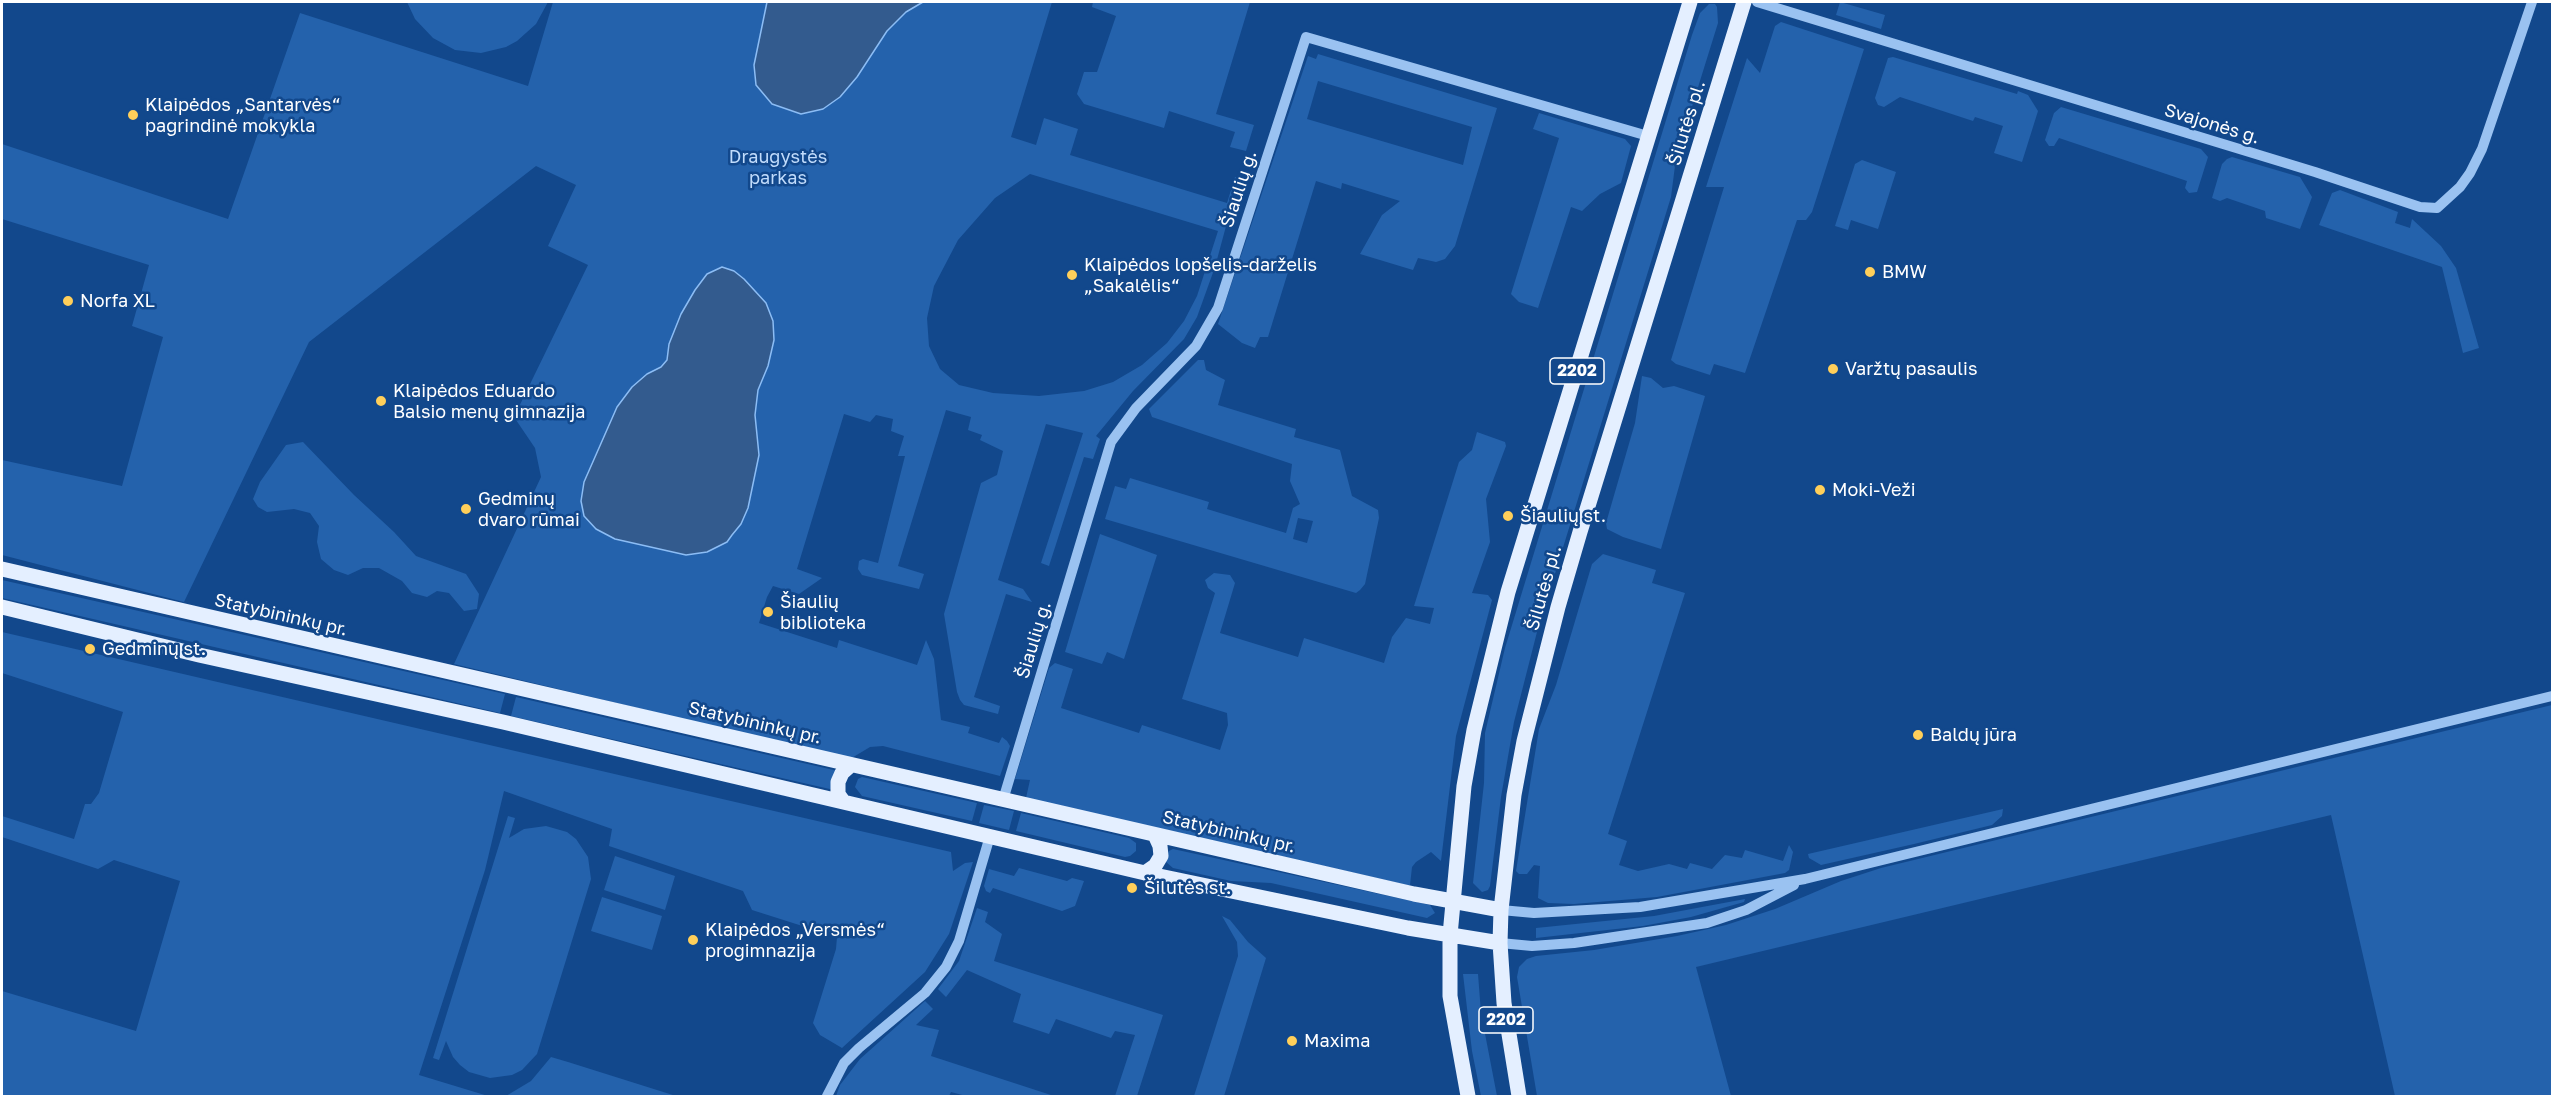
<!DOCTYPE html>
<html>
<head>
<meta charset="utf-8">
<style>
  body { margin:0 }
  #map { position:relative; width:2554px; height:1098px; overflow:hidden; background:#12488c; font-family:"Golos Text",sans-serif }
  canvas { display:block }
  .frame { position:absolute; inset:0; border:3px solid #fff; pointer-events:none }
</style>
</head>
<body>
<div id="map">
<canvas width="2554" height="1098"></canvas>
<div class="frame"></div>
</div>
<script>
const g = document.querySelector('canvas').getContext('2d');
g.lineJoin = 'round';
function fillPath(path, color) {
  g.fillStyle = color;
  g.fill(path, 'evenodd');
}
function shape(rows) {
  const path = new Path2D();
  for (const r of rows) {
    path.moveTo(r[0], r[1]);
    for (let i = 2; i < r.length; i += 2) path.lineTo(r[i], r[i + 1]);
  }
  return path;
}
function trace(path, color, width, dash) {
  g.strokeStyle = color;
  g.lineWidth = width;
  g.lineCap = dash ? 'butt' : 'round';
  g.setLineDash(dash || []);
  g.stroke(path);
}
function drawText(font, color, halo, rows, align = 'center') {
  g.font = font + ' "Golos Text",sans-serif';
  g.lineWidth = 5;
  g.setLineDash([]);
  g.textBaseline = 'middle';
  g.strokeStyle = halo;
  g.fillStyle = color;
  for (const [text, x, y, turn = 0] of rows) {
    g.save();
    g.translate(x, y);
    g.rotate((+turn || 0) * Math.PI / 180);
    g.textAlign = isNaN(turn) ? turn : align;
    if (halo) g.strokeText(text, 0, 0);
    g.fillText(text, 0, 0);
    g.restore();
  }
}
fillPath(shape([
  [407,2,548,2,536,24,517,41,506,47,481,53,455,50,433,38,415,19],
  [553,2,1052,2,1011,137,1036,145,1044,118,1078,129,1070,155,1227,203,1235,177,1239,178,1215,267,1197,317,1184,339,1133,391,1096,436,1100,439,1093,459,1084,457,1049,566,1041,563,1083,433,1046,424,998,580,1023,589,1032,602,1006,594,974,697,1000,706,998,714,964,705,960,700,957,692,944,614,981,483,997,475,1003,451,980,440,982,435,968,430,971,417,946,410,898,566,924,574,919,589,862,575,858,569,859,561,863,559,878,563,905,456,898,456,904,436,891,431,893,419,876,415,870,422,844,414,797,569,822,578,799,594,773,586,767,597,759,623,837,648,839,640,917,665,926,640,934,659,941,720,970,727,968,733,999,743,1002,737,1007,741,1010,746,1000,776,883,746,870,747,850,759,454,664,541,477,535,448,514,417,588,265,548,246,576,185,536,166,309,342,184,602,2,555,2,460,122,486,163,337,132,326,149,265,2,219,2,144,228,219,300,13,528,86],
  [1030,174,1218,231,1197,296,1184,321,1167,343,1142,365,1113,382,1084,391,1039,396,993,393,959,385,940,369,929,346,927,318,934,286,958,240,995,198],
  [1093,2,1250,2,1216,114,1254,125,1246,151,1230,147,1235,132,1169,111,1164,128,1084,104,1077,94,1084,72,1097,72,1116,16,1092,7],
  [1840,2,1885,15,1881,29,1836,15],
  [1709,4,1715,4,1717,7,1718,23,1676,158,1671,197,1537,632,1514,722,1501,797,1490,886,1488,890,1482,892,1473,883,1484,783,1485,733,1505,648,1692,35,1700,13],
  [1781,22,1864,49,1812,212,1806,220,1797,220,1745,373,1714,364,1710,375,1676,364,1671,360,1724,187,1706,187,1747,58,1760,73,1775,26],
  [1318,54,1497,108,1455,246,1445,259,1436,262,1418,258,1413,270,1360,254,1382,215,1400,201,1342,183,1341,189,1316,181,1268,337,1260,337,1255,348,1242,343,1218,324,1308,56,1316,59],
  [1318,81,1472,127,1463,165,1307,119],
  [1893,57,2017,94,2018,91,2028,95,2038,111,2022,162,1994,153,2003,126,1975,117,1973,121,1900,97,1884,107,1878,105,1875,98,1888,58],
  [2061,107,2201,149,2208,157,2197,192,2189,193,2185,188,2187,181,2059,138,2054,146,2049,146,2045,140,2054,113],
  [1539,113,1625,139,1631,146,1621,183,1600,194,1582,211,1571,207,1538,308,1519,302,1511,294,1559,138,1533,129],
  [2232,157,2300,177,2312,197,2300,229,2266,218,2265,211,2227,198,2220,201,2212,198,2222,164,2227,159],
  [1862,160,1896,172,1878,229,1851,220,1848,230,1835,226,1855,164],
  [2340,190,2398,212,2395,223,2410,228,2412,219,2441,246,2456,268,2479,348,2463,353,2442,267,2319,225,2332,193],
  [1198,360,1204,360,1206,370,1225,380,1218,405,1296,429,1294,437,1340,450,1352,496,1378,510,1379,518,1365,584,1360,590,1356,593,1105,519,1115,486,1126,489,1130,478,1209,502,1207,509,1286,533,1293,508,1300,504,1290,481,1292,464,1152,417,1149,409],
  [1298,518,1313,521,1307,543,1293,539],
  [1642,376,1651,378,1663,388,1674,386,1705,396,1661,549,1623,537,1607,529,1606,523,1635,423],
  [1477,432,1505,442,1506,446,1486,499,1490,542,1472,593,1488,595,1492,600,1456,736,1441,861,1431,852,1416,862,1412,867,1410,885,1407,885,1026,798,1030,780,1015,779,1049,668,1055,663,1073,669,1061,708,1139,733,1142,725,1220,750,1228,725,1227,713,1182,699,1215,593,1208,588,1205,580,1214,573,1230,575,1235,583,1220,633,1298,657,1304,638,1384,663,1392,637,1406,618,1430,624,1434,608,1414,606,1459,462,1472,450],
  [303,442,354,495,394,532,416,556,466,574,479,594,477,609,464,611,449,593,437,591,427,597,412,593,402,581,379,568,363,568,348,575,334,570,321,559,317,542,319,526,310,513,294,509,267,512,258,507,253,499,260,482,286,445],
  [1100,534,1157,555,1124,659,1107,652,1102,664,1065,652],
  [1603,554,1656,570,1652,583,1685,593,1608,834,1627,841,1619,865,1638,871,1669,864,1687,869,1690,863,1712,869,1725,855,1742,858,1745,850,1783,861,1789,845,1793,852,1789,870,1785,873,1657,897,1574,904,1548,903,1538,898,1540,866,1534,865,1527,874,1519,874,1516,871,1539,729,1556,685,1592,564],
  [2,580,505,694,500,713,2,598],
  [2,632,951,852,953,871,965,863,973,862,949,934,925,972,842,1048,820,1035,813,1023,836,949,837,937,752,910,743,891,609,846,612,829,504,791,485,870,419,1075,488,1096,2,1096,2,991,136,1031,180,881,114,860,98,869,2,837,2,816,74,839,85,804,91,804,99,793,123,712,2,673],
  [516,697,838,771,834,790,511,716],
  [2552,705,2552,1096,2395,1096,2331,815,1696,967,1731,1096,1537,1096,1517,977,1519,967,1527,959,1536,956,1594,950,1677,936,1726,925,1775,909,1841,881,1881,868],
  [862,777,977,803,972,821,862,796,855,787,858,779],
  [984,805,1014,811,1009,830,979,823],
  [2003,809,2002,816,1992,825,1914,844,1821,865,1809,858,1808,854],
  [1021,813,1129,838,1136,843,1136,851,1130,856,1125,857,1016,831],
  [508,816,515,818,509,838,524,829,546,826,567,832,576,839,588,857,591,879,537,1054,522,1070,512,1075,490,1078,469,1072,460,1065,453,1057,446,1041,439,1060,433,1058],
  [1173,849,1430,905,1435,913,1427,918,1271,883,1231,881,1173,868,1166,862,1165,858,1169,851],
  [615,856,675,876,665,910,604,890],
  [1019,868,1067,881,1072,878,1084,881,1075,906,1062,911,993,888,990,893,986,891,984,886,989,869,1014,876],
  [602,897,662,916,652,950,591,931],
  [1745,899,1744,902,1691,917,1643,926,1536,938,1536,928,1654,916],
  [977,908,988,912,985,922,1002,934,994,961,1163,1015,1137,1096,1115,1096,1135,1035,1115,1031,1111,1038,1056,1019,1049,1034,1013,1022,1021,994,967,970,946,997,938,989,959,961],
  [1222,916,1230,920,1248,942,1266,958,1224,1096,1194,1096,1238,956,1237,942],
  [1463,974,1478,974,1481,1013,1497,1096,1481,1096,1472,1051],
  [925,1001,933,1009,916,1025,939,1030,931,1056,1054,1096,966,1096,951,1092,949,1096,836,1096,840,1085,860,1059],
  [551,1057,568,1062,676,1096,506,1096,531,1081]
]), '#2462ac');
const water = shape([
  [767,2,923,2,906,12,887,31,857,77,840,97,823,109,801,114,772,104,756,85,754,65,767,2],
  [722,267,734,271,744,279,766,303,773,321,774,340,768,366,758,390,755,415,759,455,748,508,741,524,732,535,727,542,707,552,686,555,615,539,596,529,584,516,581,501,584,482,617,407,632,387,647,374,661,367,667,360,669,344,681,314,695,290,707,274,722,267]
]);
fillPath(water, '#335b8e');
trace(water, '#8cbdf5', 1.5);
trace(shape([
  [1757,2,2315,172,2420,207,2437,208,2460,187,2470,173,2482,149,2532,2],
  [1003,800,1111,442,1136,408,1196,346,1218,308,1306,37,1648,136],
  [1501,910,1534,913,1640,907,1805,879,2552,696],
  [1500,943,1532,946,1574,943,1707,923,1746,910,1794,885],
  [827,1096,844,1063,859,1048,925,993,946,967,959,941,990,836]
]), '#9ac2f1', 10);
trace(shape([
  [2,569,1414,894,1501,910],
  [2,607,199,655,503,722,1145,873,1408,928,1500,943],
  [843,801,838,794,838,782,842,773,851,765],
  [1145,873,1155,866,1161,856,1160,846,1155,835],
  [1468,1096,1450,996,1450,935,1464,786,1474,730,1508,592,1690,2],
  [1519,1096,1504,1003,1500,943,1501,910,1514,795,1524,741,1558,607,1580,532,1744,2]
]), '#e4efff', 15);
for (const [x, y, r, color] of [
  [133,115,6,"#ffcf5a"],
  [1870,272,6,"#ffcf5a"],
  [1072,275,6,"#ffcf5a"],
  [68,301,6,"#ffcf5a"],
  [1833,369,6,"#ffcf5a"],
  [381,401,6,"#ffcf5a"],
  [1820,490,6,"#ffcf5a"],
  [466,509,6,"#ffcf5a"],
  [1508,516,6,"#ffcf5a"],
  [768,612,6,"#ffcf5a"],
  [90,649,6,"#ffcf5a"],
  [1918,735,6,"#ffcf5a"],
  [1132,888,6,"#ffcf5a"],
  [693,940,6,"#ffcf5a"],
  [1292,1041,6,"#ffcf5a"]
]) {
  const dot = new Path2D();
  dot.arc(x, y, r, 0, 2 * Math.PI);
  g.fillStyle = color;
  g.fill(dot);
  trace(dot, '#12488c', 2);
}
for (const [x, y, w] of [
  [1577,371,54],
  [1506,1020,54]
]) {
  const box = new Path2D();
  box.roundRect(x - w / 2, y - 13, w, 26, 4.5);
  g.fillStyle = '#12488c';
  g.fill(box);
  trace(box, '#fff', 1.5);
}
drawText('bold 16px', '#fff', null, [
  ["2202",1577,371],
  ["2202",1506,1020]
]);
drawText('18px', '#fff', '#12488c', [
  ["Klaipėdos „Santarvės“",145,105],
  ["pagrindinė mokykla",145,126],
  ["Klaipėdos lopšelis-darželis",1084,265],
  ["„Sakalėlis“",1084,286],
  ["BMW",1882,272],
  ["Norfa XL",80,301],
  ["Varžtų pasaulis",1845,369],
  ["Klaipėdos Eduardo",393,391],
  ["Balsio menų gimnazija",393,412],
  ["Moki-Veži",1832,490],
  ["Gedminų",478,499],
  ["dvaro rūmai",478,520],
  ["Šiaulių st.",1520,516],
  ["Šiaulių",780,602],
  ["biblioteka",780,623],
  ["Gedminų st.",102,649],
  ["Baldų jūra",1930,735],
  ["Šilutės st.",1144,888],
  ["Klaipėdos „Versmės“",705,930],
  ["progimnazija",705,951],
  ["Maxima",1304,1041]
], 'left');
drawText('18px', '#fff', '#12488c', [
  ["Šilutės pl.",1687,123,-73],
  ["Svajonės g.",2212,124,17],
  ["Šiaulių g.",1239,189,-72],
  ["Šilutės pl.",1544,588,-74],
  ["Statybininkų pr.",281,615,13],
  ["Šiaulių g.",1034,640,-73],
  ["Statybininkų pr.",755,723,13],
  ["Statybininkų pr.",1229,832,13]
]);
drawText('18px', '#c1dcfc', '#12488c', [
  ["Draugystės",778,157],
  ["parkas",778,178]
]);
</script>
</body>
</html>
